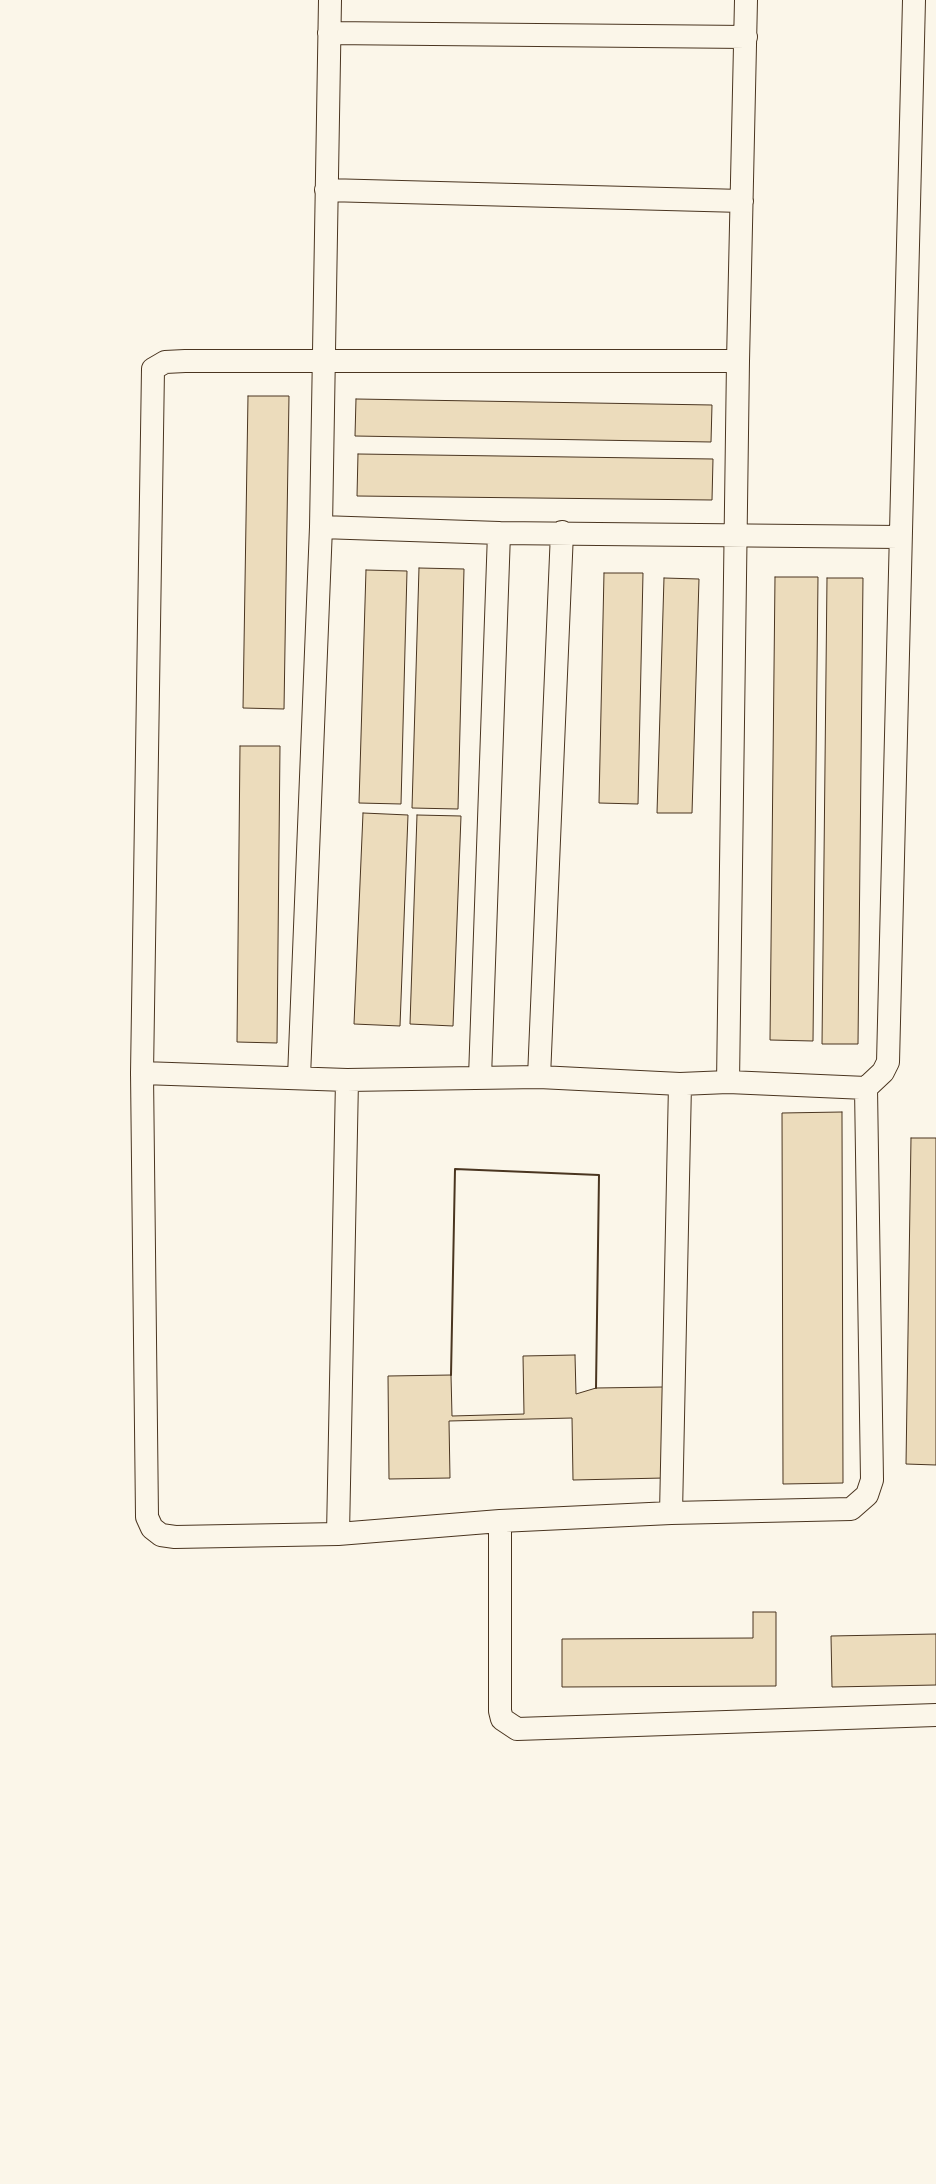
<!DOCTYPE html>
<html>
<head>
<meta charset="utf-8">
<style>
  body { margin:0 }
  canvas { display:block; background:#fbf6e9 }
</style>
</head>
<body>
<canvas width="936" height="2184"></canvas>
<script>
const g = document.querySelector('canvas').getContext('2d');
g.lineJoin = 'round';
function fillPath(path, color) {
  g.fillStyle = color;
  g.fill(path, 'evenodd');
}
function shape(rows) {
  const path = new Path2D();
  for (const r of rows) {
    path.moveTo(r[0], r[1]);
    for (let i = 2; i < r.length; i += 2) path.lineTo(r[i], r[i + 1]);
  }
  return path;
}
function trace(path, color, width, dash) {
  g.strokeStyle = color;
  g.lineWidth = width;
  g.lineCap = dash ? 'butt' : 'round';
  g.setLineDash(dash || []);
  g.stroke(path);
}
const building = shape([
  [248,396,289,396,284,709,243,708,248,396],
  [356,399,712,405,711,442,355,436,356,399],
  [358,454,713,459,712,500,357,496,358,454],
  [419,568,464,569,458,809,412,808,419,568],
  [366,570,407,571,401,804,359,803,366,570],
  [604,573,643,573,638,804,599,803,604,573],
  [775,577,818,577,813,1041,770,1040,775,577],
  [664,578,699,579,692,813,657,813,664,578],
  [827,578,863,578,858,1044,822,1044,827,578],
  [240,746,280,746,277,1043,237,1042,240,746],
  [363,813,408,815,400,1026,354,1024,363,813],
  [417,815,461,816,453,1026,410,1024,417,815],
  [842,1112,843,1483,783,1484,782,1113,842,1112],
  [911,1138,936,1138,936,1465,906,1464,911,1138],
  [575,1355,576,1394,596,1388,663,1387,664,1478,573,1480,572,1418,449,1421,450,1478,389,1479,388,1376,451,1375,452,1416,524,1414,523,1356,575,1355],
  [753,1612,776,1612,776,1686,562,1687,562,1639,753,1638,753,1612],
  [936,1634,936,1685,832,1687,831,1636,936,1634]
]);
fillPath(building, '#ecdcbc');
trace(building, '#4a3520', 1);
const street = shape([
  [329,33,746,37],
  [326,190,742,201],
  [738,361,185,361,165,362,153,369,142,1073,147,1517,152,1528,161,1535,175,1537,338,1534,500,1521,671,1513,851,1509,867,1495,872,1480,866,1088],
  [321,527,499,533,899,537],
  [142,1073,347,1080,539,1077,680,1084,728,1082,866,1088,883,1072,888,1062,914,0],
  [299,1077,321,527,330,0],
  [480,1077,499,533],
  [539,1077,562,532],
  [728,1082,738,361,746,0],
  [671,1513,680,1084],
  [500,1521,500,1711,502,1719,517,1729,936,1715],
  [338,1534,347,1080]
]);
trace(street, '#4a3520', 24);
trace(street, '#fbf6e9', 22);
trace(shape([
  [451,1375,455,1169,599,1175,596,1388]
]), '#4a3520', 2);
</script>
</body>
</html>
